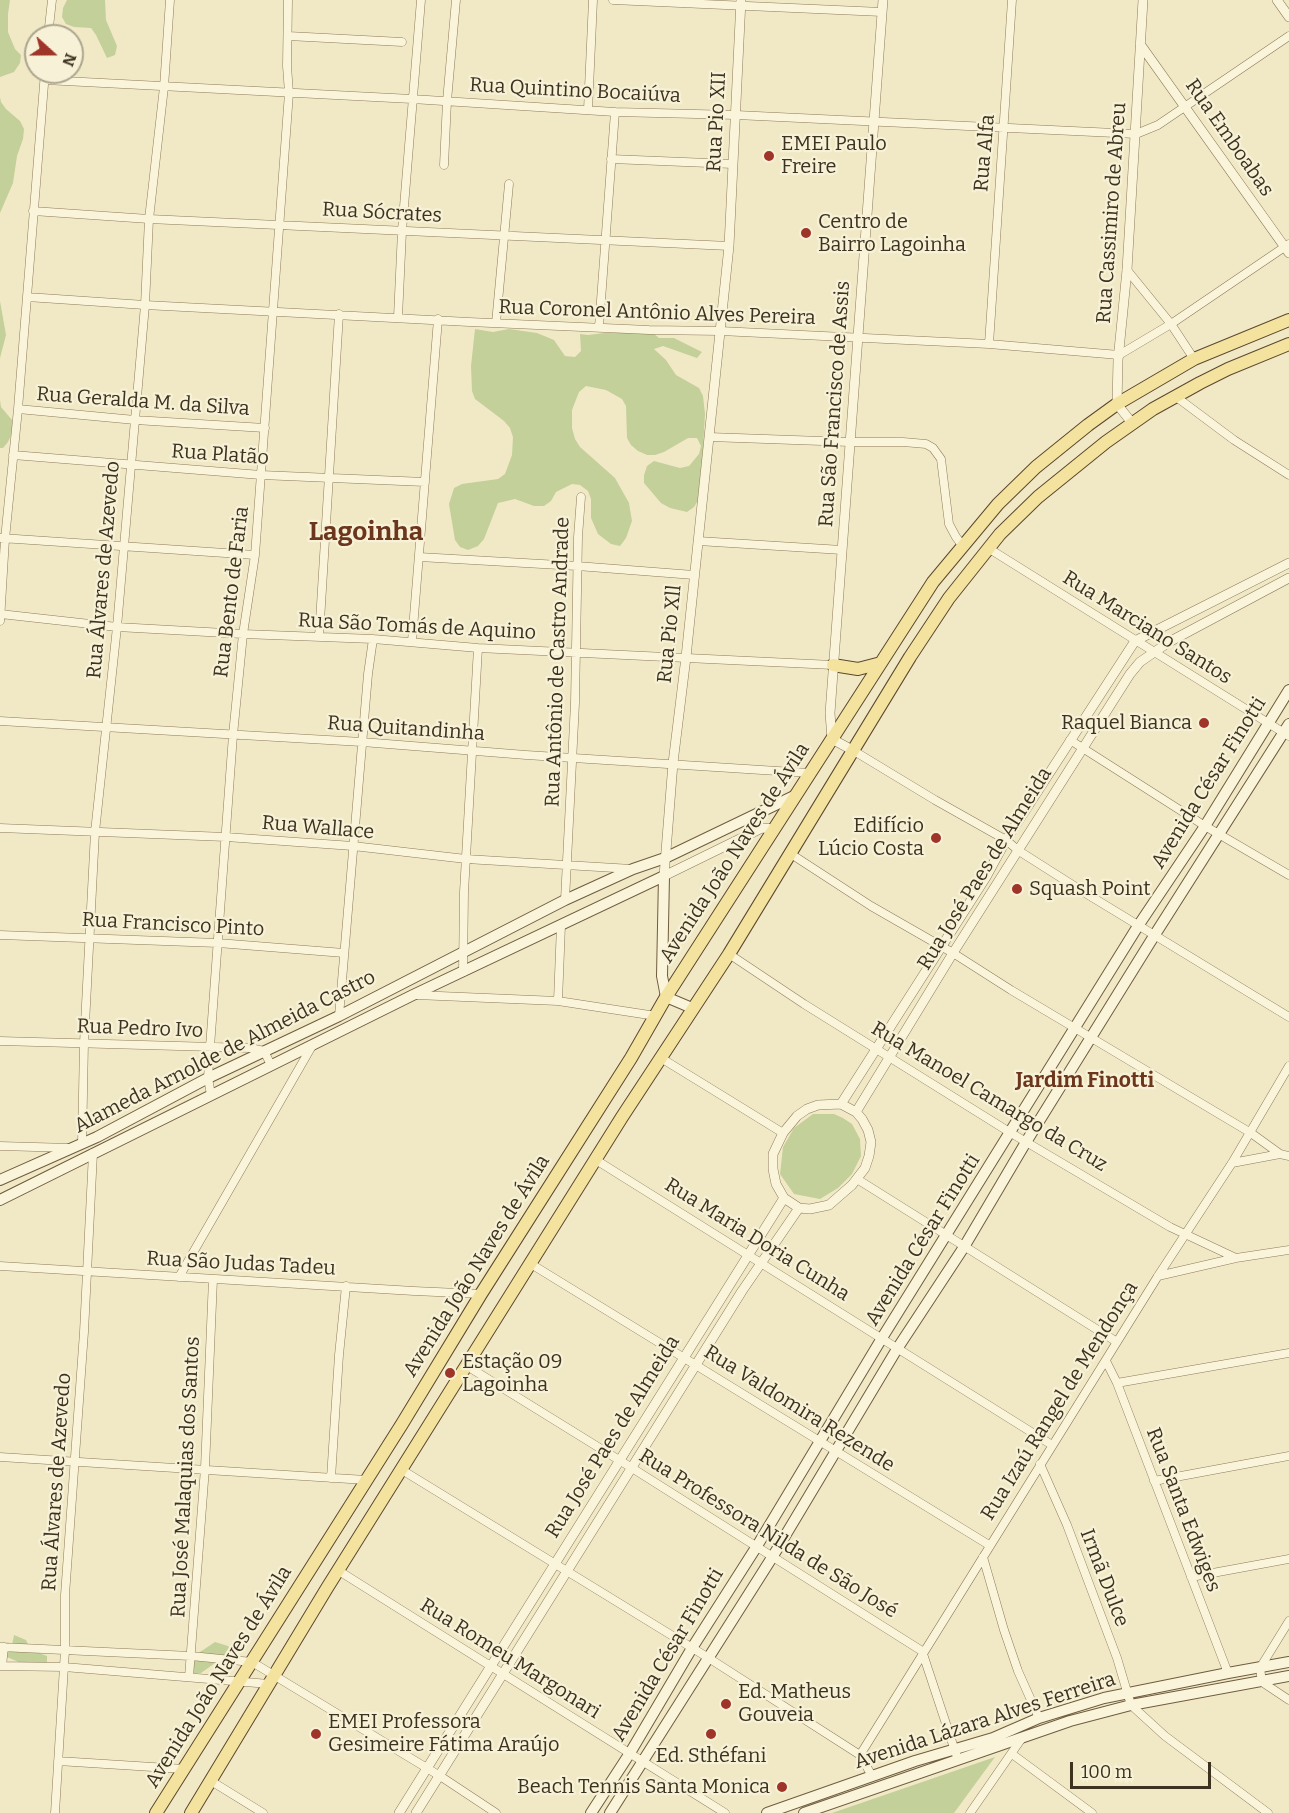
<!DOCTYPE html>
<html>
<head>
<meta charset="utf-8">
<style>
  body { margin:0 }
  #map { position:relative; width:1289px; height:1813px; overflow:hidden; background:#f1e9c6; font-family:Bitter,serif }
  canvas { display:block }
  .north { position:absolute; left:24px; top:24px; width:60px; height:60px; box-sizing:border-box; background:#f7f2d7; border:2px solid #ada58d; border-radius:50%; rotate:111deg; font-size:16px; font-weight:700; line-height:24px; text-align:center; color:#3d311f }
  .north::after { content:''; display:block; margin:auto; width:21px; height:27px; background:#9f3428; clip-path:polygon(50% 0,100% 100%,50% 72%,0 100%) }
  .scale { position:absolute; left:1070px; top:1762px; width:141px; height:27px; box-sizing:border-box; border:3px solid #3d311f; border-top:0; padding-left:8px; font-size:18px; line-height:21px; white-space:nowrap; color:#3d311f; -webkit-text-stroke:4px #f7f2d7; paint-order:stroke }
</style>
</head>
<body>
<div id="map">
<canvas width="1289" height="1813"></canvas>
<div class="north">N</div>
<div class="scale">100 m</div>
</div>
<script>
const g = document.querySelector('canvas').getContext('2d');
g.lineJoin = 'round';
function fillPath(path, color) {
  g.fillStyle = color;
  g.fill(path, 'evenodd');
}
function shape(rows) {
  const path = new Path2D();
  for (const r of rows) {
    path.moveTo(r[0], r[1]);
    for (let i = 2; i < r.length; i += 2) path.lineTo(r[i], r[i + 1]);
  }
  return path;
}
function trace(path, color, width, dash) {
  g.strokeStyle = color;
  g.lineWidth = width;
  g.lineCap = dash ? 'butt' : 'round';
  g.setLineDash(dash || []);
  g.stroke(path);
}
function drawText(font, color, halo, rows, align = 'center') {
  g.font = font + ' Bitter,serif';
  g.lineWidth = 4.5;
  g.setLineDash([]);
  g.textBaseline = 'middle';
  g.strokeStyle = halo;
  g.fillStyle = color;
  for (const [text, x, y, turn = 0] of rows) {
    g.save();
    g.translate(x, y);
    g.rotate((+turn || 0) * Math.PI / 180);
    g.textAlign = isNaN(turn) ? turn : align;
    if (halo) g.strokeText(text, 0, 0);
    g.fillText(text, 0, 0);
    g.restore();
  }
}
fillPath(shape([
  [0,0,10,0,8,14,8,32,15,49,21,55,20,63,14,72,0,77],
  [67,0,105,0,106,20,117,46,115,55,107,58,96,35,91,28,74,27,66,24,62,17,63,8],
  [0,97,1,102,6,109,20,121,24,129,23,139,17,156,13,183,0,213],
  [0,301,6,335,0,358],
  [475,329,493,332,509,329,537,333,554,340,565,356,575,357,581,351,580,334,588,335,604,333,653,333,659,338,674,338,702,352,697,358,663,346,654,349,666,360,676,375,699,388,703,396,705,414,703,449,699,499,694,507,687,512,670,508,661,503,644,483,644,475,647,466,654,461,680,468,689,466,699,454,701,446,697,438,688,438,664,452,655,455,647,455,638,451,631,445,627,438,626,406,622,399,606,390,586,386,579,392,572,410,572,428,575,439,580,447,615,478,629,503,632,521,626,538,620,546,611,544,598,534,591,518,591,499,588,491,580,485,572,484,556,492,551,501,544,506,534,506,515,499,498,503,484,539,478,546,468,550,460,547,455,540,449,504,454,488,462,484,498,479,505,474,512,455,513,437,510,428,504,421,475,399,472,391,471,366],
  [0,400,1,407,12,420,14,428,8,442,3,448,0,448],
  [813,1114,834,1114,843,1118,852,1124,860,1139,861,1156,852,1174,838,1188,820,1199,794,1194,780,1174,783,1147,794,1128],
  [14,1635,26,1640,31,1650,47,1656,47,1664,26,1665,2,1655,5,1647,11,1650],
  [215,1642,228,1646,233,1651,237,1659,235,1665,232,1667,215,1663,201,1673,194,1673,192,1663,200,1652],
  [995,1757,954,1813,832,1813]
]), '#c3d099');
const minor = shape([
  [613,0,882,12],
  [48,36,52,0],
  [288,36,402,42],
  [45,80,412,99,615,112,736,115,1136,134,1158,125,1289,36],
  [588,110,593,0],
  [611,159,733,164],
  [444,165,447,101,456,0],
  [33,211,149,219,729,246],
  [1127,270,1171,324,1194,359],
  [27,297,145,305,469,322,649,330,720,331,989,344,1119,355,1171,324,1289,244],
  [398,317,402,231,421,0],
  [496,323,509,184],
  [599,327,615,112],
  [989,344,1012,0],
  [1175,396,1234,440,1289,475],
  [18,409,135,420,265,428],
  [709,437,850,442,903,442,926,444,933,448,941,459,949,524,956,537,962,545],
  [13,455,261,475,425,482],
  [1,538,255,555],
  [698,541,842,550],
  [988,548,1289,736],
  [419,557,577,566,694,575],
  [0,614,117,627,243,634,373,639,478,648,833,665],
  [0,621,5,539,18,409,45,72],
  [319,637,339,314],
  [412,641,438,319],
  [0,721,362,742,526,755,809,773],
  [1070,740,1205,826,1289,875],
  [854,751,935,800,1006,840,1019,851,1082,891,1289,1017],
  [0,828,226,837,353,846,466,859,632,869],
  [791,854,871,906,953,953,1011,990,1251,1133,1280,1154],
  [565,900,575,703,578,537,581,497],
  [0,935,218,943,344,953],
  [729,954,804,1004,1011,1133,1170,1227,1236,1258],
  [463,972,464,892,478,648],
  [416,995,558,1001,656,1016],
  [558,1001,561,925],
  [339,1016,368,674,373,639],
  [0,1041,250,1048,264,1051,271,1065],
  [661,1058,783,1133],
  [211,1095,208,1078,210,1047,233,735,243,634,255,555,289,93,287,66,288,0],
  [82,1144,84,1043,95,832,117,627,145,305,149,219,164,87,170,0],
  [0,1146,70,1148],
  [596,1160,1052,1445],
  [1232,1163,1280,1154,1289,1156],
  [857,1179,1117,1342],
  [531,1264,989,1545],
  [0,1266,414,1291,481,1294],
  [1158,1276,1236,1258,1289,1250],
  [179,1277,312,1046],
  [1106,1361,1117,1383,1228,1673],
  [467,1366,632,1468,922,1651,958,1760],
  [1117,1383,1289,1353],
  [0,1457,366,1480],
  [1040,1464,1067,1525,1117,1658,1131,1705,1165,1736,1268,1813],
  [402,1470,707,1657,860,1755,872,1776],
  [331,1478,339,1355,346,1286],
  [1154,1481,1289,1456],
  [983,1557,1004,1630,1018,1671,1039,1718],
  [339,1571,725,1813],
  [1191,1577,1289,1559],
  [1289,1621,1260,1668,1262,1682,1289,1700],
  [0,1647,191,1656,252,1662,440,1776,496,1813],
  [0,1666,64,1667,269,1684],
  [2,1666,4,1647],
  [189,1677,205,1468,213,1279],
  [1012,1754,1092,1813],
  [860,1755,1158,1276,1232,1163,1289,1066],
  [58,1761,184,1769],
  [211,1781,263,1813],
  [55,1813,65,1650,65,1595,84,1332,93,1153],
  [970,1813,1022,1738]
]);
const tertiary = shape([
  [741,0,729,246,686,657,673,763,664,876,762,828,774,829],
  [1277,0,1289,17],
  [1140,44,1289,253],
  [1132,423,1117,404,1118,360,1127,270,1143,0],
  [854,751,832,739,830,713,883,0],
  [841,1104,986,877,1006,840,1135,641,1289,563],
  [841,1104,856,1112,862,1119,868,1130,871,1142,869,1156,865,1168,852,1185,829,1205,810,1209,799,1208,784,1198,776,1184,773,1169,773,1154,783,1133,797,1116,807,1109,818,1105,841,1104],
  [856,1112,953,953,1130,674,1140,662,1169,642,1289,578],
  [399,1813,784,1198],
  [416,1813,742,1291,799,1208]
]);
const secondary = shape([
  [0,1180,97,1137,208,1078,339,1016,565,900,633,869,665,858,794,796],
  [0,1200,413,995,664,876,662,976,666,997,692,1008],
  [591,1813,630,1753,692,1648,757,1546,882,1338,1138,926,1205,826,1289,690],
  [610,1813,773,1556,897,1349,964,1247,1026,1142,1154,936,1289,724],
  [767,1813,915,1761,993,1738,1039,1718,1104,1698,1228,1673,1289,1662],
  [804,1813,1070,1721,1131,1705,1289,1676]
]);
const primary = shape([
  [833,665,858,669,881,663],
  [156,1813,402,1424,481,1294,631,1058,666,997,933,582,998,504,1036,467,1088,425,1117,404,1194,359,1289,320],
  [191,1813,327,1588,622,1117,729,954,910,657,949,598,1000,534,1038,497,1106,442,1153,409,1200,383,1228,369,1289,344]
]);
trace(minor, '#8d7b5b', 9);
trace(tertiary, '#8d7b5b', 10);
trace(secondary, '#6f5c3e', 12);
trace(primary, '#5b482f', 14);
trace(minor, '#faf4db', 8);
trace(tertiary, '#faf4db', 9);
trace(secondary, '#faf4db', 10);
trace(primary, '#f4e39e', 12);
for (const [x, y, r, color] of [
  [769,156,6,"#9f3428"],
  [806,233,6,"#9f3428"],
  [1204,723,6,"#9f3428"],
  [936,838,6,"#9f3428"],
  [1017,889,6,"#9f3428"],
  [450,1373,6,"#9f3428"],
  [726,1704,6,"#9f3428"],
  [316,1734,6,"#9f3428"],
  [711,1734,6,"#9f3428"],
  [782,1787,6,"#9f3428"]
]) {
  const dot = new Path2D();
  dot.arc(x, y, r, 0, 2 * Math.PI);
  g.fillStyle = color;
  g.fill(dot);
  trace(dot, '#f7f2d7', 2);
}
drawText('20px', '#3d311f', '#f7f2d7', [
  ["Rua Quintino Bocaiúva",575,91,3],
  ["Rua Pio XII",717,122,-87],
  ["Rua Emboabas",1229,138,55],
  ["Rua Alfa",985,153,-85],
  ["Rua Sócrates",382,213,3],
  ["Rua Cassimiro de Abreu",1112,213,-86],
  ["Rua Coronel Antônio Alves Pereira",657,313,2],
  ["Rua Geralda M. da Silva",143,402,4],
  ["Rua São Francisco de Assis",835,404,-86],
  ["Rua Platão",220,455,4],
  ["Rua Álvares de Azevedo",104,570,-85],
  ["Rua Bento de Faria",232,592,-83],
  ["Rua São Tomás de Aquino",417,627,3],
  ["Rua Marciano Santos",1147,628,32],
  ["Rua Pio Xll",670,634,-84],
  ["Rua Antônio de Castro Andrade",558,662,-88],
  ["Rua Quitandinha",406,729,4],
  ["Avenida César Finotti",1209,783,-58],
  ["Rua Wallace",318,828,5],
  ["Avenida João Naves de Ávila",735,853,-57],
  ["Rua José Paes de Almeida",985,869,-58],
  ["Rua Francisco Pinto",173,925,3],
  ["Rua Pedro Ivo",140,1029,2],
  ["Alameda Arnolde de Almeida Castro",225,1052,-27],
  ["Rua Manoel Camargo da Cruz",989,1097,31],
  ["Rua Maria Doria Cunha",757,1240,32],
  ["Avenida César Finotti",923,1240,-58],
  ["Rua São Judas Tadeu",241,1264,3],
  ["Avenida João Naves de Ávila",477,1266,-58],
  ["Rua Izaú Rangel de Mendonça",1060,1401,-58],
  ["Rua Valdomira Rezende",799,1409,32],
  ["Rua José Paes de Almeida",613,1437,-58],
  ["Rua José Malaquias dos Santos",186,1477,-87],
  ["Rua Álvares de Azevedo",57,1482,-86],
  ["Rua Santa Edwiges",1183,1510,69],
  ["Rua Professora Nilda de São José",768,1534,32],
  ["Irmã Dulce",1104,1578,69],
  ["Avenida César Finotti",668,1655,-59],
  ["Rua Romeu Margonari",510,1659,32],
  ["Avenida João Naves de Ávila",219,1677,-58],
  ["Avenida Lázara Alves Ferreira",985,1721,-18]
]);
drawText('20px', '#3d311f', '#f7f2d7', [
  ["EMEI Paulo",781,144],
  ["Freire",781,167],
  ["Centro de",818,222],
  ["Bairro Lagoinha",818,245],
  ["Raquel Bianca",1192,723,"right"],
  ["Edifício",924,826,"right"],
  ["Lúcio Costa",924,849,"right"],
  ["Squash Point",1029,889],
  ["Estação 09",462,1362],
  ["Lagoinha",462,1385],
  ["Ed. Matheus",738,1692],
  ["Gouveia",738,1715],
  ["EMEI Professora",328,1722],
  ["Gesimeire Fátima Araújo",328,1745],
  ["Ed. Sthéfani",711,1756,"center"],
  ["Beach Tennis Santa Monica",770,1787,"right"]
], 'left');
drawText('bold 21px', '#6c361c', '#f7f2d7', [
  ["Jardim Finotti",1085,1081]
]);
drawText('bold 26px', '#6c361c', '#f7f2d7', [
  ["Lagoinha",366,533]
]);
</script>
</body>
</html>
